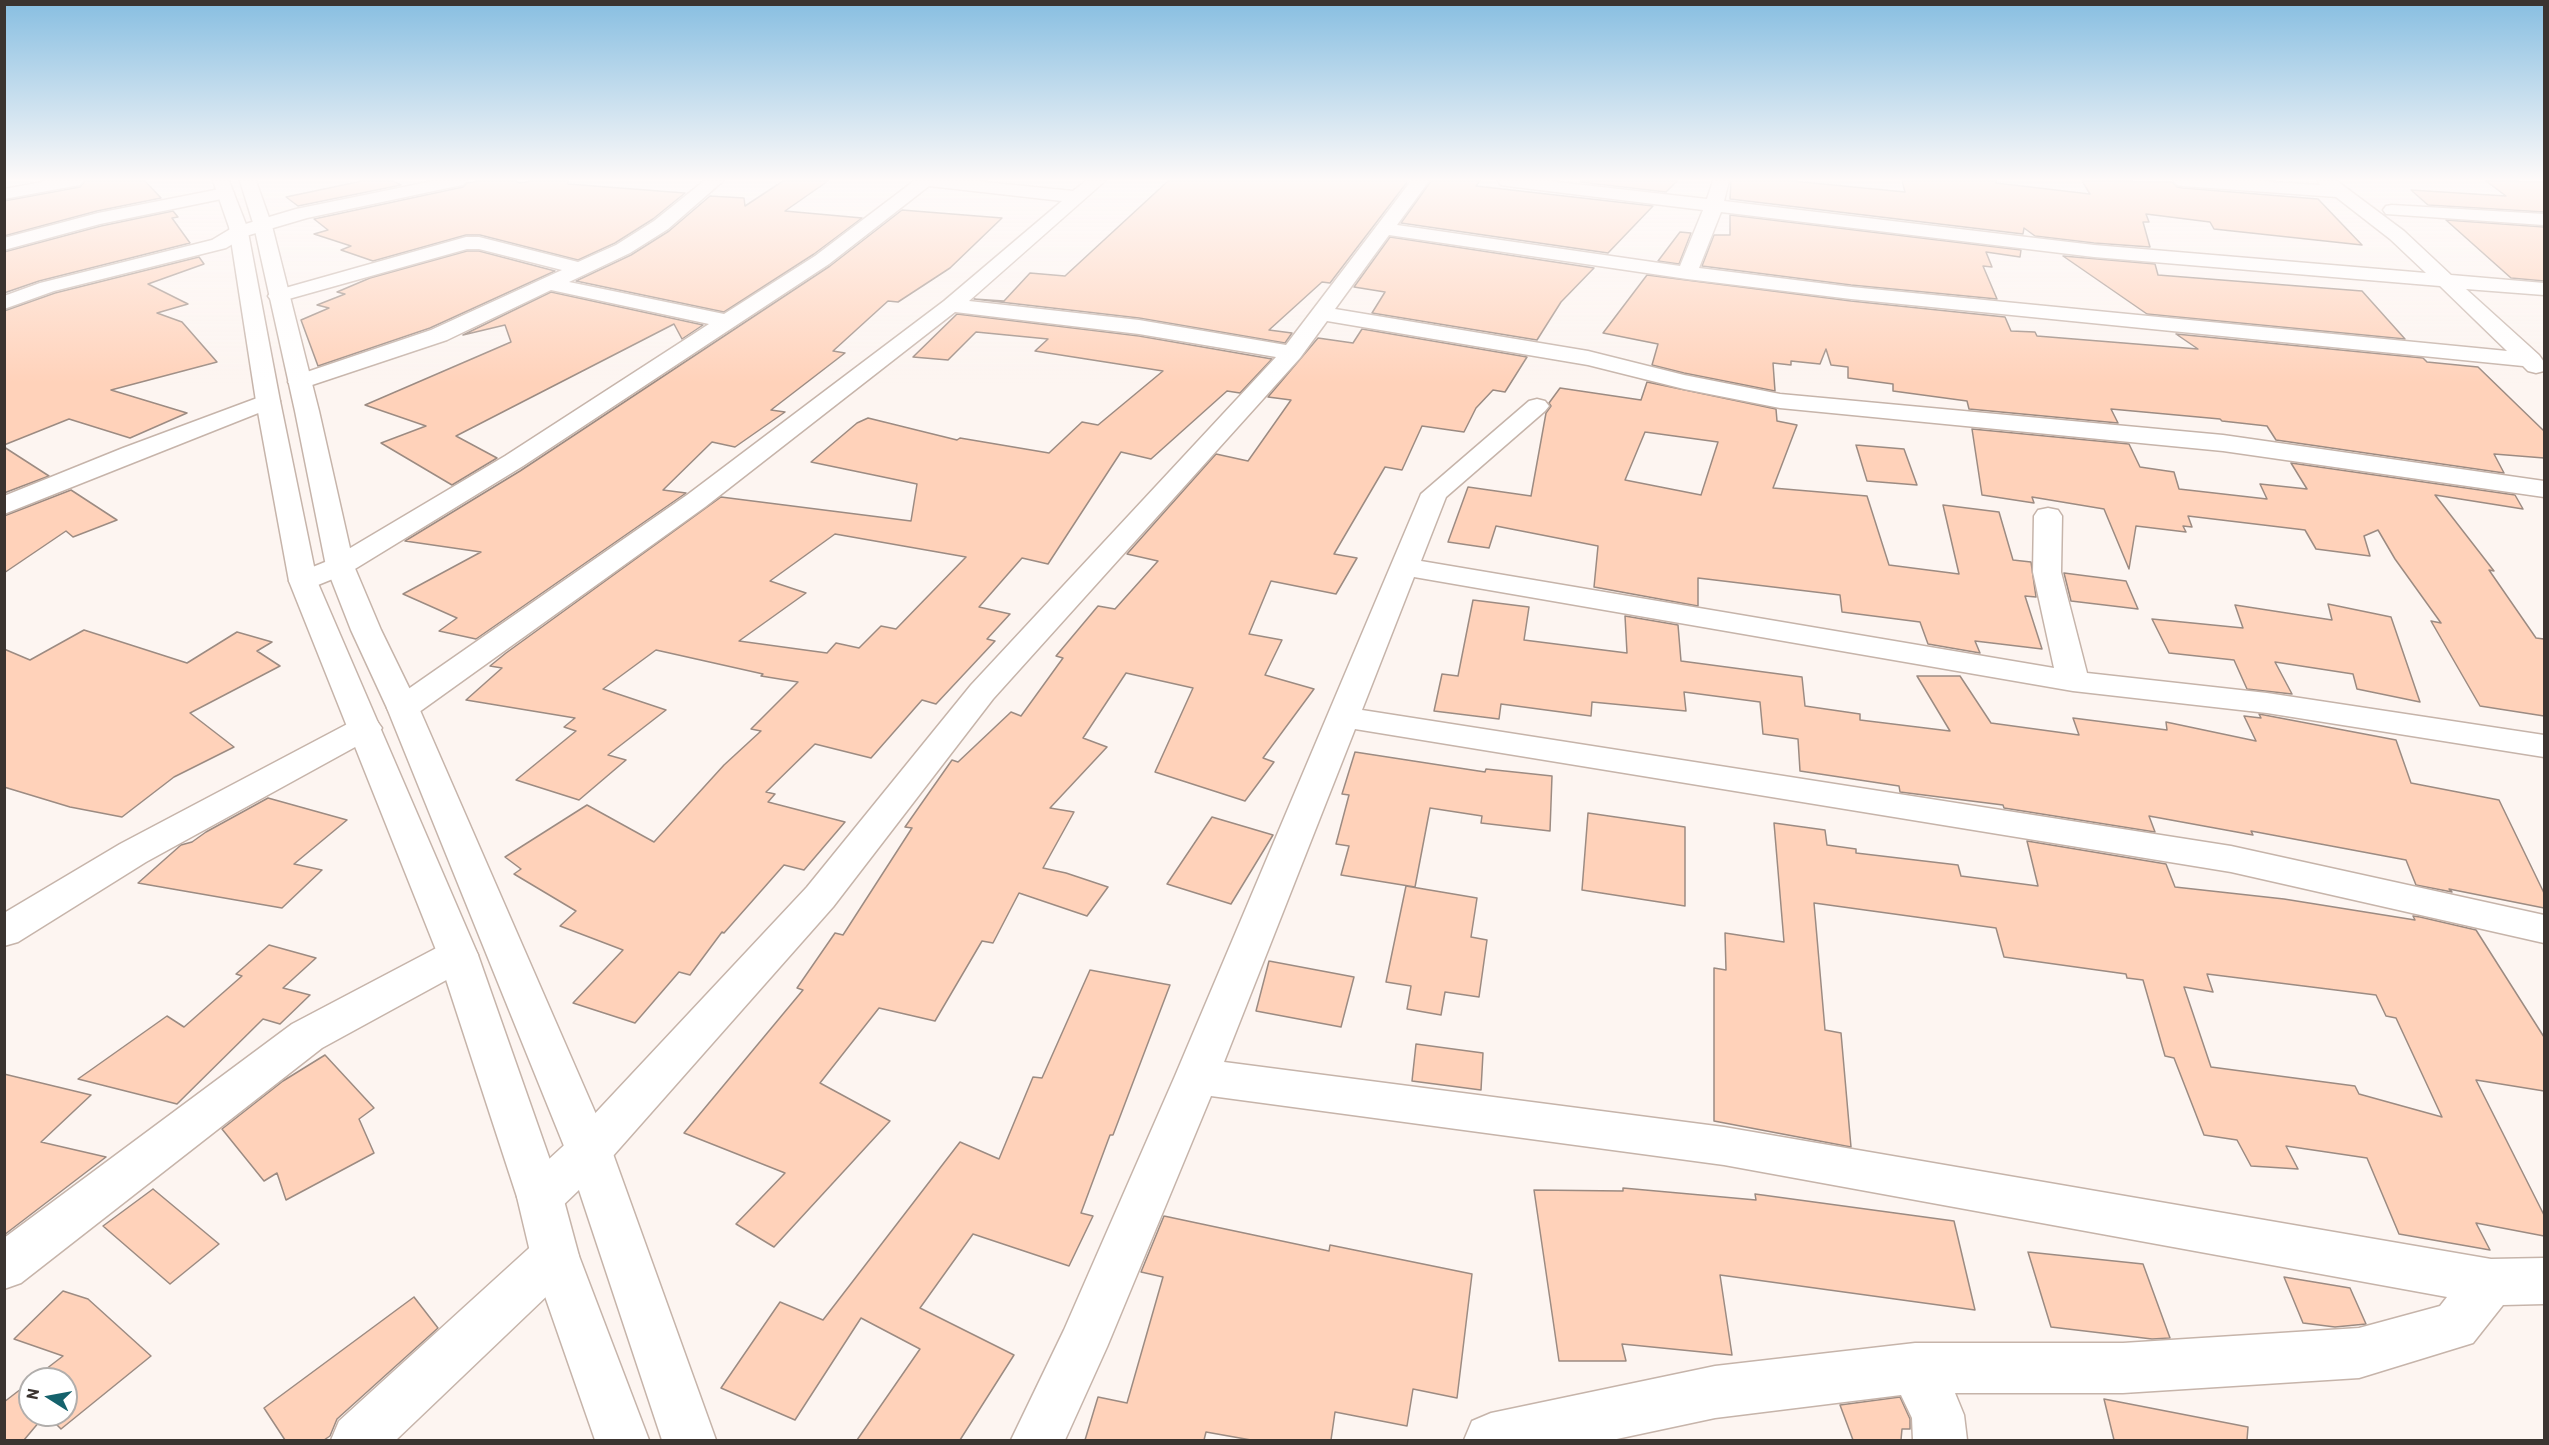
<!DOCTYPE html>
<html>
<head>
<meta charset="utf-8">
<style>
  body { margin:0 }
  #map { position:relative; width:2549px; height:1445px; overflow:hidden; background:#fdf5f1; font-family:Barlow,sans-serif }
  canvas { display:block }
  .frame { position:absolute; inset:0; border:6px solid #3b3430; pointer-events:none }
  .north { position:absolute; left:18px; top:1367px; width:60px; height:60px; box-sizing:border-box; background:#fff; border:2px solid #b1aeac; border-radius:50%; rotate:281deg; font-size:16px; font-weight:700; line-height:24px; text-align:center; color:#3b3430 }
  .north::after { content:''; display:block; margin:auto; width:21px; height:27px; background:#15626c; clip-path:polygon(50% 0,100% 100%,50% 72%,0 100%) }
</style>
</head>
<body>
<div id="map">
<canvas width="2549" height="1445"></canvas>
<div class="frame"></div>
<div class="north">N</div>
</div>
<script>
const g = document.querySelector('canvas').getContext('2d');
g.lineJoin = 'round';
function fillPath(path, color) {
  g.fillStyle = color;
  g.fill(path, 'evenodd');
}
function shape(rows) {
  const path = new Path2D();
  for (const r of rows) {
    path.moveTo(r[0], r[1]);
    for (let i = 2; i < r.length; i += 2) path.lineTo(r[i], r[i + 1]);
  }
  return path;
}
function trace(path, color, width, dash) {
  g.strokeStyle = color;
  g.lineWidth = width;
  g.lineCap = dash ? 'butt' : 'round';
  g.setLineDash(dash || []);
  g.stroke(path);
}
const building = shape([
  [85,181,145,181,161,198,97,211,4,236,4,201,80,187,85,181],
  [362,181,393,181,401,185,298,206,286,197,362,181],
  [479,181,515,181,520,183,531,181,568,181,568,184,685,193,653,219,615,243,578,260,480,235,466,235,373,261,341,250,351,246,314,234,328,230,314,219,463,187,467,183,479,181],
  [783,181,828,181,785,211,862,218,814,254,724,312,576,281,631,255,669,231,710,196,744,198,745,206,783,181],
  [1168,181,1408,181,1330,283,1322,282,1269,330,1292,333,1285,343,1139,318,974,299,1004,301,1030,273,1065,276,1168,181],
  [1431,181,1480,181,1476,186,1653,206,1608,253,1401,223,1431,181],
  [1581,181,1677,181,1666,192,1580,182,1581,181],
  [1731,181,1792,181,1905,192,1902,181,1996,181,1996,183,2090,194,2082,181,2172,182,2177,187,2183,188,2318,199,2362,245,2214,229,2210,222,2146,214,2149,222,2143,222,2150,247,2094,243,2035,236,2024,228,2023,234,1730,199,1731,181],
  [2486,181,2544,182,2544,212,2428,205,2411,190,2506,196,2486,181],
  [902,210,1002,218,950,268,898,302,888,301,833,351,845,353,771,410,785,412,735,447,712,442,663,490,686,493,476,639,439,631,457,618,403,594,481,552,405,541,520,471,830,266,902,210],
  [173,211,178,217,172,218,190,243,39,281,4,293,4,252,101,226,173,211],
  [1730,215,2021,250,2020,257,1986,252,1992,267,1983,266,1997,299,1851,285,1702,266,1714,235,1730,235,1730,215],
  [2446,220,2544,227,2544,281,2511,278,2446,220],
  [1680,232,1691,233,1679,264,1658,261,1680,232],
  [1390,237,1594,268,1561,302,1537,340,1372,313,1385,292,1354,287,1390,237],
  [467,251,479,251,555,271,430,328,318,366,301,320,329,308,317,305,345,294,337,292,370,278,467,251],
  [2063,256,2155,264,2158,275,2362,291,2405,339,2147,314,2063,256],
  [199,257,204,264,148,284,188,304,157,313,182,322,217,362,111,390,187,413,130,438,69,419,4,445,4,311,55,293,199,257],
  [1647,275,1851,301,2005,317,2011,331,2035,332,2037,336,2198,349,2176,334,2423,358,2427,362,2478,367,2544,431,2544,458,2494,454,2504,473,2276,440,2267,426,2222,421,2220,419,2111,409,2118,423,1969,409,1967,401,1893,391,1893,384,1848,378,1848,367,1831,365,1826,349,1820,364,1791,361,1791,365,1773,363,1775,391,1684,373,1652,365,1658,344,1603,333,1647,275],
  [551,292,703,325,682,339,674,324,456,436,497,458,452,485,381,443,426,426,365,405,511,342,505,325,463,335,551,292],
  [957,314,1139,336,1272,359,1240,393,1227,391,1151,459,1121,452,1048,564,1022,558,979,607,1010,614,987,639,995,641,936,704,922,700,871,758,815,744,766,792,775,794,768,802,845,822,804,870,784,865,724,933,722,932,690,975,679,972,635,1023,573,1003,623,950,560,926,576,911,514,874,521,869,505,857,587,805,654,842,724,765,761,731,751,729,798,682,761,676,763,674,656,650,603,689,666,710,608,755,626,760,579,800,516,780,576,731,564,727,575,718,466,700,502,668,490,666,506,653,721,497,911,521,917,484,811,462,857,423,868,418,957,440,960,438,1049,453,1082,422,1098,425,1163,371,1035,351,1048,339,976,332,948,360,913,357,957,314],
  [835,534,966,557,896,629,881,626,859,648,836,643,827,653,739,641,806,593,770,581,835,534],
  [1362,329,1527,357,1505,392,1493,390,1476,408,1464,432,1422,426,1402,470,1385,467,1334,554,1357,558,1336,594,1271,581,1249,634,1282,640,1265,675,1314,689,1263,758,1274,762,1245,801,1155,772,1193,688,1126,673,1083,738,1107,747,1050,808,1074,812,1043,868,1066,873,1108,887,1087,916,1019,893,993,943,982,941,935,1021,879,1008,820,1083,890,1121,774,1247,736,1224,785,1173,684,1133,803,990,797,988,835,933,843,935,912,828,905,827,952,760,958,762,1011,712,1021,716,1063,658,1056,656,1098,606,1115,609,1158,561,1127,554,1216,454,1248,461,1291,400,1268,397,1318,338,1353,343,1362,329],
  [1647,382,1776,409,1777,421,1797,425,1773,488,1867,496,1889,565,1959,574,1943,505,1999,512,2013,560,2031,562,2036,597,2025,596,2042,649,1975,641,1980,653,1928,644,1920,622,1842,612,1840,595,1698,578,1698,606,1594,587,1598,546,1496,526,1489,548,1448,542,1468,487,1531,496,1546,413,1551,406,1549,403,1560,388,1641,400,1647,382],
  [1645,432,1718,442,1701,495,1625,480,1645,432],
  [1972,429,2129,444,2140,467,2174,472,2179,489,2267,499,2260,484,2307,489,2291,463,2515,495,2523,509,2435,495,2494,571,2489,570,2536,638,2544,639,2544,716,2480,706,2431,621,2441,623,2395,559,2378,530,2364,536,2370,556,2316,549,2305,530,2188,516,2192,527,2183,526,2186,532,2136,526,2129,569,2104,509,2032,497,2034,503,1982,495,1972,429],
  [1856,445,1904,449,1917,485,1867,481,1856,445],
  [4,447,49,476,4,493,4,447],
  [71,490,117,520,73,537,66,531,4,573,4,516,71,490],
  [2064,573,2126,581,2138,609,2071,601,2064,573],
  [1473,600,1529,607,1524,640,1627,653,1625,616,1678,625,1681,661,1802,677,1805,706,1860,714,1860,720,1950,731,1917,676,1960,676,1991,723,2079,735,2073,718,2167,730,2166,722,2256,741,2244,716,2261,718,2259,714,2396,740,2411,783,2499,800,2544,893,2544,908,2449,889,2452,892,2416,885,2406,860,2251,831,2253,835,2149,816,2155,832,2004,808,2003,805,1900,792,1899,786,1800,771,1798,739,1763,734,1760,702,1684,692,1686,711,1592,702,1591,716,1501,704,1499,719,1434,711,1442,674,1458,676,1473,600],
  [2328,604,2391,617,2420,702,2357,689,2353,674,2275,662,2292,694,2247,689,2234,660,2169,653,2152,619,2243,628,2235,605,2332,620,2328,604],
  [84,630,187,663,237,632,272,642,257,651,280,666,190,713,234,747,174,777,122,817,70,807,4,787,4,649,30,660,84,630],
  [1355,752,1485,772,1486,769,1552,776,1550,831,1481,823,1482,816,1430,808,1415,887,1341,875,1349,846,1336,844,1349,795,1342,794,1355,752],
  [268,798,347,820,294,864,322,870,282,908,138,883,181,845,192,842,206,832,268,798],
  [1588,813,1685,827,1685,906,1582,890,1588,813],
  [1212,817,1273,835,1231,904,1167,884,1212,817],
  [1774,823,1825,830,1827,845,1856,849,1856,853,1958,865,1961,876,2038,886,2027,841,2166,864,2175,887,2284,899,2415,920,2413,916,2420,917,2476,930,2544,1037,2544,1091,2476,1080,2544,1215,2544,1236,2476,1223,2490,1250,2399,1234,2367,1158,2286,1146,2298,1169,2251,1166,2237,1140,2204,1135,2174,1058,2165,1056,2143,980,2127,978,2126,974,2004,957,1996,928,1814,903,1825,1030,1841,1033,1851,1147,1714,1121,1714,968,1726,970,1725,933,1784,942,1774,823],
  [2207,974,2376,995,2386,1016,2396,1018,2442,1117,2359,1094,2355,1086,2211,1067,2184,987,2213,992,2207,974],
  [1406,886,1477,898,1471,937,1487,940,1479,997,1445,992,1441,1015,1407,1009,1411,986,1386,982,1406,886],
  [269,945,316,958,283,988,310,995,280,1024,263,1019,177,1104,78,1079,167,1016,184,1027,242,976,236,974,269,945],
  [1269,961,1354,977,1341,1027,1256,1011,1269,961],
  [1090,970,1170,985,1113,1135,1110,1135,1081,1213,1093,1216,1069,1266,973,1234,920,1308,1014,1355,960,1440,857,1440,920,1349,861,1318,795,1420,721,1388,780,1302,823,1320,960,1142,999,1159,1033,1077,1042,1078,1090,970],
  [1416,1044,1483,1053,1481,1090,1412,1081,1416,1044],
  [325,1055,374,1108,359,1119,374,1153,286,1200,277,1173,264,1181,222,1129,283,1081,325,1055],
  [4,1074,91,1095,41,1142,106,1157,4,1235,4,1074],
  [1623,1188,1756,1200,1755,1194,1954,1221,1975,1310,1720,1275,1732,1355,1622,1344,1626,1361,1559,1361,1534,1190,1623,1191,1623,1188],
  [153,1189,219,1244,170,1284,103,1226,153,1189],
  [1164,1216,1329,1251,1330,1245,1472,1274,1457,1398,1413,1389,1407,1426,1335,1412,1331,1440,1251,1440,1206,1432,1204,1440,1085,1440,1098,1397,1127,1403,1163,1277,1141,1272,1164,1216],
  [2028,1252,2143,1264,2170,1338,2152,1339,2051,1327,2028,1252],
  [2284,1277,2350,1288,2366,1324,2335,1327,2303,1323,2284,1277],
  [63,1291,88,1299,151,1356,61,1429,47,1415,66,1415,66,1379,33,1379,63,1356,14,1339,63,1291],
  [414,1297,438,1328,337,1419,330,1436,324,1440,285,1440,264,1408,414,1297],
  [30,1382,30,1415,45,1415,24,1440,4,1440,4,1402,30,1382],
  [1900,1397,1910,1419,1910,1429,1902,1429,1901,1440,1853,1440,1840,1405,1900,1397],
  [2104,1399,2248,1427,2247,1440,2114,1440,2104,1399]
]);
fillPath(building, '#ffd2ba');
trace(building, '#9c8b82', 1.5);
const minor = shape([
  [48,181,83,181,80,185,74,186,4,199,4,189,48,181],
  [433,181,466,181,463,185,457,186,307,218,246,236,226,248,54,291,4,309,4,296,40,283,212,240,232,228,296,209,433,181],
  [704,181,723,181,668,229,630,253,569,282,724,314,815,256,914,181,975,181,1073,191,1086,181,1105,181,969,301,1139,320,1286,345,1411,181,1429,181,1397,225,1680,266,1703,210,1507,186,1501,185,1498,181,1548,181,1707,199,1713,181,1729,181,1724,201,2094,245,2426,273,2390,239,2336,197,2183,186,2177,185,2174,181,2254,181,2320,185,2318,181,2337,181,2404,231,2451,275,2544,283,2544,295,2466,289,2539,355,2544,362,2544,371,2536,373,2528,371,2523,366,1851,299,1687,279,1389,235,1335,309,1588,351,1684,375,1780,394,2223,435,2544,481,2544,497,2223,451,1780,408,1684,389,1588,365,1327,321,1300,358,993,699,833,907,605,1165,556,1212,540,1218,524,1212,517,1197,524,1182,573,1137,807,887,971,685,1276,357,1139,334,955,312,705,507,415,715,403,718,391,715,387,708,391,701,687,495,944,301,1062,201,929,186,829,264,523,466,350,572,313,587,303,590,293,587,289,581,293,575,330,560,505,456,709,324,551,290,447,340,300,389,292,387,288,382,292,377,431,330,562,270,479,249,467,249,278,302,271,300,268,296,271,292,466,237,479,237,578,262,616,245,654,221,704,181],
  [1721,212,2094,257,2440,286,2507,351,1851,287,1699,268,1721,212],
  [225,188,231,189,234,193,231,197,100,224,4,250,4,238,98,213,225,188],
  [2392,205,2544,214,2544,225,2386,214,2383,210,2386,206,2392,205],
  [268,394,276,396,280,401,276,406,4,514,4,496,123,448,268,394],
  [1537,399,1545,401,1549,406,1545,411,1446,497,1421,561,2054,668,2033,572,2034,516,2038,510,2048,508,2058,510,2062,516,2061,572,2087,673,2267,693,2544,735,2544,757,2267,713,2073,691,1414,577,1362,710,2231,846,2544,915,2544,943,2231,872,1355,729,1224,1062,1724,1127,2491,1259,2544,1258,2544,1304,2503,1305,2473,1343,2359,1378,2123,1393,1955,1393,1964,1415,1967,1440,1913,1440,1912,1418,1901,1395,1715,1418,1612,1440,1464,1440,1472,1421,1491,1413,1715,1366,1915,1343,2123,1343,2359,1328,2440,1306,2447,1297,1724,1165,1211,1096,1107,1347,1065,1440,1011,1440,1064,1330,1175,1076,1421,494,1529,401,1537,399],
  [365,718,377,721,382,728,377,735,146,862,18,942,4,946,4,913,120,844,353,721,365,718],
  [458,940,472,944,478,955,472,966,322,1048,21,1283,4,1289,4,1238,292,1024,444,944,458,940],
  [555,1234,572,1240,579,1256,572,1272,396,1440,331,1440,339,1421,538,1240,555,1234]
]);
const major = shape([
  [213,181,229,181,247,227,280,401,317,581,478,955,563,1197,579,1256,649,1440,595,1440,531,1256,517,1197,438,955,289,581,256,401,229,227,213,181],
  [240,181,256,181,272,226,319,411,354,566,381,630,419,708,612,1151,716,1440,662,1440,566,1151,387,708,351,630,326,566,295,411,254,226,240,181]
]);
trace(minor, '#c6b4aa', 3);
trace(major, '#c6b4aa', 3);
fillPath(minor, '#fff');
fillPath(major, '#fff');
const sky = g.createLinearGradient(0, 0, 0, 383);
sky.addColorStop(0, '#87bee1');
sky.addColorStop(0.47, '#fefaf9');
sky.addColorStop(1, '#fefaf900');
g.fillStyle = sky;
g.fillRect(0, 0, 2549, 383);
</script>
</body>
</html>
